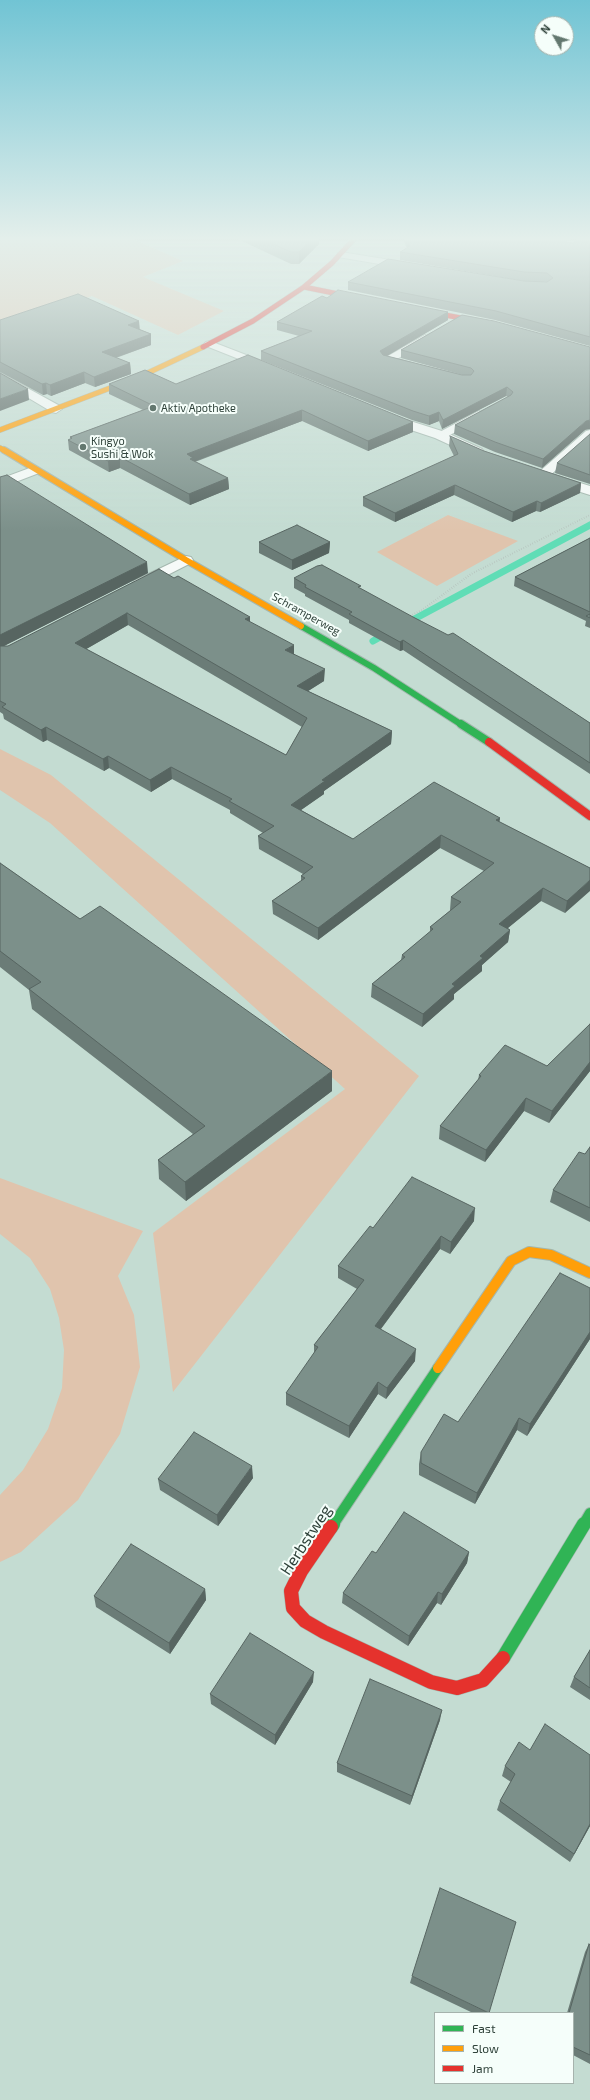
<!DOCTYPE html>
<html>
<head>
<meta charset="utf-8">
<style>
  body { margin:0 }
  #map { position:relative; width:590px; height:2100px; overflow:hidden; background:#c4dcd2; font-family:"Exo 2",sans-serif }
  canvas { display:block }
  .legend { position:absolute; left:434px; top:2012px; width:140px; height:72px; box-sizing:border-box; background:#f5fefa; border:1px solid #a6b3ad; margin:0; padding:5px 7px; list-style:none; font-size:12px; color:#2f423a }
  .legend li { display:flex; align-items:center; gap:8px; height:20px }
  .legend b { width:20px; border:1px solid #a6b3ad }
  .north { position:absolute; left:534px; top:16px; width:40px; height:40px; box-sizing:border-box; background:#f5fefa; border:1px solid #a6b3ad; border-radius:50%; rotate:309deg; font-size:11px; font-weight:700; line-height:16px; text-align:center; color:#2f423a }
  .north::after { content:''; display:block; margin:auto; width:14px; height:18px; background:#63786f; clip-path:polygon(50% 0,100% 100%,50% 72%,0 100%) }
</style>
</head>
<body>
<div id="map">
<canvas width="590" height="2100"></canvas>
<ul class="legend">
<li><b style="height:5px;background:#30b455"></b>Fast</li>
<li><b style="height:5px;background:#ff9f0a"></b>Slow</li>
<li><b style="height:5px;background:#e5322d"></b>Jam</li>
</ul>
<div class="north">N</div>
</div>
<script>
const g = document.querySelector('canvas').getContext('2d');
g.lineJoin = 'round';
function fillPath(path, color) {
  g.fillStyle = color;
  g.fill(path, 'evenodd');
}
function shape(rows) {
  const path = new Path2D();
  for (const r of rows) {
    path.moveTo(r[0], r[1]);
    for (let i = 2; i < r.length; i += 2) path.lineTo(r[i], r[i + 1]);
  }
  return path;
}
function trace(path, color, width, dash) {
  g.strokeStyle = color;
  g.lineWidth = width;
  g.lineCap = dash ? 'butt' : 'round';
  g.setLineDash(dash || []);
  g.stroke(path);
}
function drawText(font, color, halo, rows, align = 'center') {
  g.font = font + ' "Exo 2",sans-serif';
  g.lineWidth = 4;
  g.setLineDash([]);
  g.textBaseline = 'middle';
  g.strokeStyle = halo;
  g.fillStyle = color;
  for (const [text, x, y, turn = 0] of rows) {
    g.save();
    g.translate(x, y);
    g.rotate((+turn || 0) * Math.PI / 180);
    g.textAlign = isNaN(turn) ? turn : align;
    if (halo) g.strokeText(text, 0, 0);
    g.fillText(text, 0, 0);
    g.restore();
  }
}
fillPath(shape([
  [0,237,128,237,183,261,143,277,224,311,178,335,92,296,0,331],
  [448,515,518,541,437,586,377,552],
  [0,749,51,775,419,1076,173,1392,153,1233,345,1089,50,823,0,790],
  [0,1178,143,1231,118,1276,134,1315,140,1367,120,1434,78,1500,21,1552,0,1562,0,1495,23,1470,48,1429,62,1388,64,1350,59,1318,50,1289,30,1258,0,1234]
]), '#e0c4ad');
trace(shape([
  [405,624,590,525],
  [373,641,389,632]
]), '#60ddb6', 7);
const lane = shape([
  [341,252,409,263,414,266,409,269,338,257,338,253,341,252],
  [425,335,430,338,429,340,397,359,412,363,414,365,412,367,408,368,387,363,381,360,425,335],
  [210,341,272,365,274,367,272,369,264,369,206,346,204,344,206,342,210,341],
  [0,373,60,406,62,409,56,413,52,412,0,381,0,373],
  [479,411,485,415,483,418,444,438,436,438,434,435,479,411],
  [590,430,590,440,547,478,539,478,537,475,539,472,586,431,590,430],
  [35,466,41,470,39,473,0,488,0,479,35,466],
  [186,556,191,557,193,560,191,563,144,587,134,587,132,584,134,581,186,556]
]);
const street = shape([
  [407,420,445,432,482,449,484,452,482,455,472,455,435,438,402,427,400,424,407,420],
  [551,474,590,486,590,495,546,481,544,478,546,475,551,474]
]);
const fastFar3 = shape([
  [301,626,374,668,462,725]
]);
const fastFar2 = shape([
  [461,724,489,742]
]);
const fastFar1 = shape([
  [333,1525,438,1368],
  [583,1525,590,1513]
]);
const fast = shape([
  [331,1527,333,1524],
  [503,1658,584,1524]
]);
const slowFar2 = shape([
  [0,430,139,377,203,347],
  [0,448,5,451]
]);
const slowFar1 = shape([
  [4,450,186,560,301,626]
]);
const slow = shape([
  [438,1368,511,1261,529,1252,551,1255,590,1273]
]);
const jamFar2 = shape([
  [304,287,363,299],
  [419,310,487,323],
  [203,347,253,321,304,287,332,263,356,237]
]);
const jamFar1 = shape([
  [489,742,590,816]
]);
const jam = shape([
  [331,1527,301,1571,291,1591,293,1608,305,1621,324,1632,431,1682,457,1688,483,1680,503,1658]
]);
trace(lane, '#a3b7ae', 2);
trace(street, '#a3b7ae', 2);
trace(fastFar3, '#a3b7ae', 8);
trace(fastFar2, '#a3b7ae', 10);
trace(fastFar1, '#a3b7ae', 12);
trace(fast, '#a3b7ae', 15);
trace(slowFar2, '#a3b7ae', 6);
trace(slowFar1, '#a3b7ae', 8);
trace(slow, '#a3b7ae', 12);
trace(jamFar2, '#a3b7ae', 6);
trace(jamFar1, '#a3b7ae', 10);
trace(jam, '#a3b7ae', 15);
trace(shape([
  [408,617,422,610,471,574,590,515]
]), '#b2bcb8', 2, [0.5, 2]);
fillPath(lane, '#f6faf8');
fillPath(street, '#f6faf8');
trace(fastFar3, '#30b455', 6);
trace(fastFar2, '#30b455', 8);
trace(fastFar1, '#30b455', 10);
trace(fast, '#30b455', 14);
trace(slowFar2, '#ff9f0a', 5);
trace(slowFar1, '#ff9f0a', 6);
trace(slow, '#ff9f0a', 10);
trace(jamFar2, '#e5322d', 5);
trace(jamFar1, '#e5322d', 8);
trace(jam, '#e5322d', 14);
fillPath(shape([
  [233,237,319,237,319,244,299,264,291,264],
  [405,237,572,237,566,242,573,243,590,237,590,346,495,320,348,290,348,282,524,281,547,282,546,282,523,281,400,260,400,252,407,248,404,242],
  [327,298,448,312,448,320,387,356,463,375,401,358,401,350,462,315,585,430,542,468,495,452,454,434,455,425,508,397,506,396,442,429,439,421,429,425,412,420,261,360,261,351,299,336,277,330,277,322],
  [0,320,139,321,139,329,151,334,151,345,116,358,130,363,131,374,95,387,85,383,51,396,47,394,43,395,0,372],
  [109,384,176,384,413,422,413,432,368,451,302,421,195,462,228,478,229,489,190,505,120,468,109,472,69,450,68,440,71,439,70,437,143,410,109,394],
  [590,434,590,484,555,473,557,463],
  [450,436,484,451,581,483,580,493,540,512,536,511,512,522,454,495,395,522,363,506,363,497,454,456,449,446],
  [0,477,148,573,4,646,8,646,174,578,250,617,250,622,294,655,324,681,308,691,392,731,391,744,324,791,324,794,301,810,353,839,500,818,499,822,590,868,565,913,541,901,508,928,510,930,508,942,482,965,482,971,454,994,454,999,422,1027,371,997,372,984,401,960,402,955,430,932,430,927,451,910,450,910,451,897,484,871,440,848,318,940,273,914,272,901,301,881,301,876,303,874,259,849,258,836,263,833,230,813,230,810,172,779,151,792,109,768,104,771,47,740,43,742,4,719,3,714,0,712],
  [128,625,302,727,286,755,86,649],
  [590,538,590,628,585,626,586,621,514,586,515,577],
  [259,542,330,542,329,553,292,570,259,553],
  [294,578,361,589,590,723,590,774,403,650,400,651,349,623,349,620,305,596,305,594,294,588],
  [0,863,80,919,332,1091,186,1201,159,1179,158,1160,193,1134,32,1009,29,990,0,967],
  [590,1024,590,1071,549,1123,524,1111,485,1162,439,1139,440,1126,478,1080,479,1075,547,1066],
  [590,1147,590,1222,550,1202,553,1190,585,1154],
  [474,1221,450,1254,440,1249,381,1329,415,1361,386,1399,378,1394,349,1438,286,1405,286,1393,314,1354,314,1345,357,1289,338,1278,338,1266,373,1228],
  [590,1288,590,1339,527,1436,517,1430,475,1504,419,1475,419,1464,421,1452,458,1422],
  [253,1478,218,1526,160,1490,158,1479],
  [469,1552,467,1563,441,1605,437,1603,408,1646,342,1603,343,1593,376,1553],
  [205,1589,206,1600,170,1654,96,1607,94,1596],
  [590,1650,590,1700,570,1687,574,1677],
  [313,1682,275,1745,211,1704,210,1694],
  [440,1720,410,1805,337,1772,337,1763],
  [590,1755,590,1826,570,1862,497,1810,500,1801,511,1782,502,1776,505,1766],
  [589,1944,590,1945,590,2064,573,2055,573,2013,567,2013,585,1952],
  [412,1976,489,2013,473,2013,410,1983]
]), '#6b7c77');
fillPath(shape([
  [314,237,319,237,319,244,299,264,299,252],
  [564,237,572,237,563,244],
  [448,312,448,320,380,360,380,351],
  [139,321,140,331,128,325],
  [151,334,151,345,103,362,102,352],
  [130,363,131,374,95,387,94,377],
  [84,372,85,383,51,396,50,385],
  [46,383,47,394,43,395,42,384],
  [507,387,506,396,442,429,443,420],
  [28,389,29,400,0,411,0,399],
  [302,410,302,421,193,462,187,454],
  [439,412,439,421,429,425,429,416],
  [590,420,590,429,585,430,542,468,543,459,586,421],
  [413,422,413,432,368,451,368,441],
  [120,457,120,468,109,472,108,461],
  [228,478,229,489,190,505,189,494],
  [581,483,580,493,540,512,541,503],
  [455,485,454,495,395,522,395,513],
  [537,501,536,511,512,522,513,512],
  [330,542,329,553,292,570,292,560],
  [147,562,148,573,0,648,0,635],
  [127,613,128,625,76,655,75,643],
  [250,617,250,629,245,619],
  [403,640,403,650,400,651,400,642],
  [294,645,294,657,285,650],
  [325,669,324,681,297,698,297,686],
  [46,727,47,740,43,742,41,730],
  [392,731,391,744,324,791,324,794,291,817,291,805,322,780],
  [108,756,109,768,104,771,103,759],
  [171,767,172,779,151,792,150,780],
  [500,818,498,830,496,820],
  [441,835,440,848,318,940,318,928],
  [590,880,590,891,565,913,567,901],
  [543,888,541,901,498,936,499,924],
  [510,930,508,942,482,965,482,971,454,994,454,999,422,1027,423,1014,480,956],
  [590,1062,590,1071,549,1123,552,1111],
  [332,1071,332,1091,186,1201,185,1182],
  [526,1098,524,1111,485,1162,486,1150],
  [475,1208,474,1221,450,1254,451,1242],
  [441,1236,440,1249,374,1338,375,1326],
  [590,1332,590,1339,527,1436,530,1424],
  [416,1349,415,1361,386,1399,387,1388],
  [378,1382,378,1394,349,1438,349,1426],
  [519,1418,517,1430,475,1504,477,1493],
  [252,1466,253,1478,218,1526,217,1515],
  [469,1552,467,1563,441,1605,442,1594],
  [205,1589,206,1600,170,1654,169,1643],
  [438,1592,437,1603,408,1646,409,1636],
  [314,1672,313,1682,275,1745,275,1735],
  [442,1710,440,1720,410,1805,412,1796],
  [590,1824,590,1826,570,1862,574,1854]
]), '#576561');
const building = shape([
  [258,237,314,237,299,252,291,252,258,237],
  [406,237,564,237,564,242,573,243,579,237,590,237,590,337,496,311,348,282,388,259,524,281,547,282,553,278,547,273,524,272,400,252,410,246,406,237],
  [338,290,448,312,380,351,383,355,462,375,471,375,474,371,471,368,401,350,462,315,494,321,590,347,590,420,586,421,543,459,495,442,455,425,511,395,513,392,507,387,443,420,439,412,429,416,413,411,261,351,312,331,277,322,322,296,327,298,338,290],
  [78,294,139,321,128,325,151,334,102,352,130,363,94,377,84,372,50,385,46,383,42,384,0,362,0,320,78,294],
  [248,355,413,422,368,441,302,410,187,454,193,458,190,459,228,478,189,494,120,457,108,461,68,440,72,438,70,437,154,406,109,384,145,370,176,384,248,355],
  [0,373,28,389,0,399,0,373],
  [590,434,590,475,557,463,590,434],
  [450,436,484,451,581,483,541,503,537,501,513,512,455,485,395,513,363,497,458,454,450,436],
  [7,475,147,562,0,635,0,477,7,475],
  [297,525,330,542,292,560,259,542,297,525],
  [590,538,590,612,515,577,590,538],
  [322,565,361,586,358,587,413,617,448,635,453,633,590,723,590,763,403,640,400,642,349,614,352,612,305,587,306,585,294,578,317,566,322,565],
  [159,569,174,578,178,576,250,617,245,619,294,645,285,650,325,669,297,686,392,731,322,780,325,781,291,805,353,839,434,782,500,818,496,820,590,868,590,880,567,901,543,888,499,924,510,930,480,956,483,958,452,984,455,986,423,1014,372,984,405,957,402,955,433,929,430,927,461,902,451,897,494,863,441,835,318,928,272,901,305,878,301,876,313,867,258,836,274,826,229,801,232,799,171,767,150,780,108,756,103,759,46,727,41,730,2,707,6,704,0,701,0,646,8,646,159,569],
  [127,613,307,718,286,755,75,643,127,613],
  [590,614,590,618,586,616,590,614],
  [0,863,80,919,100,906,332,1071,185,1182,158,1160,205,1126,29,989,41,982,0,951,0,863],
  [590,1024,590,1062,552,1111,526,1098,486,1150,440,1126,481,1076,479,1075,505,1045,547,1066,590,1024],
  [590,1147,590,1208,553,1190,579,1152,585,1154,590,1147],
  [412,1177,475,1208,451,1242,441,1236,375,1326,416,1349,387,1388,378,1382,349,1426,286,1393,318,1347,314,1345,364,1280,338,1266,370,1226,373,1228,412,1177],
  [560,1273,590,1288,590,1332,530,1424,519,1418,477,1493,421,1463,421,1452,444,1414,458,1422,560,1273],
  [194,1432,252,1466,217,1515,158,1479,194,1432],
  [404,1512,469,1552,442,1594,438,1592,409,1636,343,1593,372,1551,376,1553,404,1512],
  [131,1544,205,1589,169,1643,94,1596,131,1544],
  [250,1633,314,1672,275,1735,210,1694,250,1633],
  [590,1650,590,1688,574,1677,590,1650],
  [370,1679,442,1710,412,1796,337,1763,370,1679],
  [545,1724,590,1755,590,1824,574,1854,500,1801,515,1774,505,1766,519,1742,530,1750,545,1724],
  [440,1888,516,1922,489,2013,412,1976,440,1888],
  [589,1944,590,1945,590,2055,573,2047,573,2013,569,2013,589,1944]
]);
fillPath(building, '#7c908a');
trace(building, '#576561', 1);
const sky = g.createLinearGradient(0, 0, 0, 531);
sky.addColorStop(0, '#71c4d4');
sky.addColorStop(0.45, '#e4efeb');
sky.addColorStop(1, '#e4efeb00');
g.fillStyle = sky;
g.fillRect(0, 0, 590, 531);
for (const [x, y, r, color] of [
  [153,408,4,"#63786f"],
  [83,447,4,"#63786f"]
]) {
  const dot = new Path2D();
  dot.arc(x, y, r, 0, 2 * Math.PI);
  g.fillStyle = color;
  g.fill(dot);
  trace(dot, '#f5fefa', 1.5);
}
drawText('11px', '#2f423a', '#f5fefa', [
  ["Aktiv Apotheke",161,408],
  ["Kingyo",91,441],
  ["Sushi & Wok",91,454]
], 'left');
drawText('11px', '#2f423a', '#f5fefa', [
  ["Schramperweg",306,614,29]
]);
drawText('16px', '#2f423a', '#f5fefa', [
  ["Herbstweg",306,1540,-57]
]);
</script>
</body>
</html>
